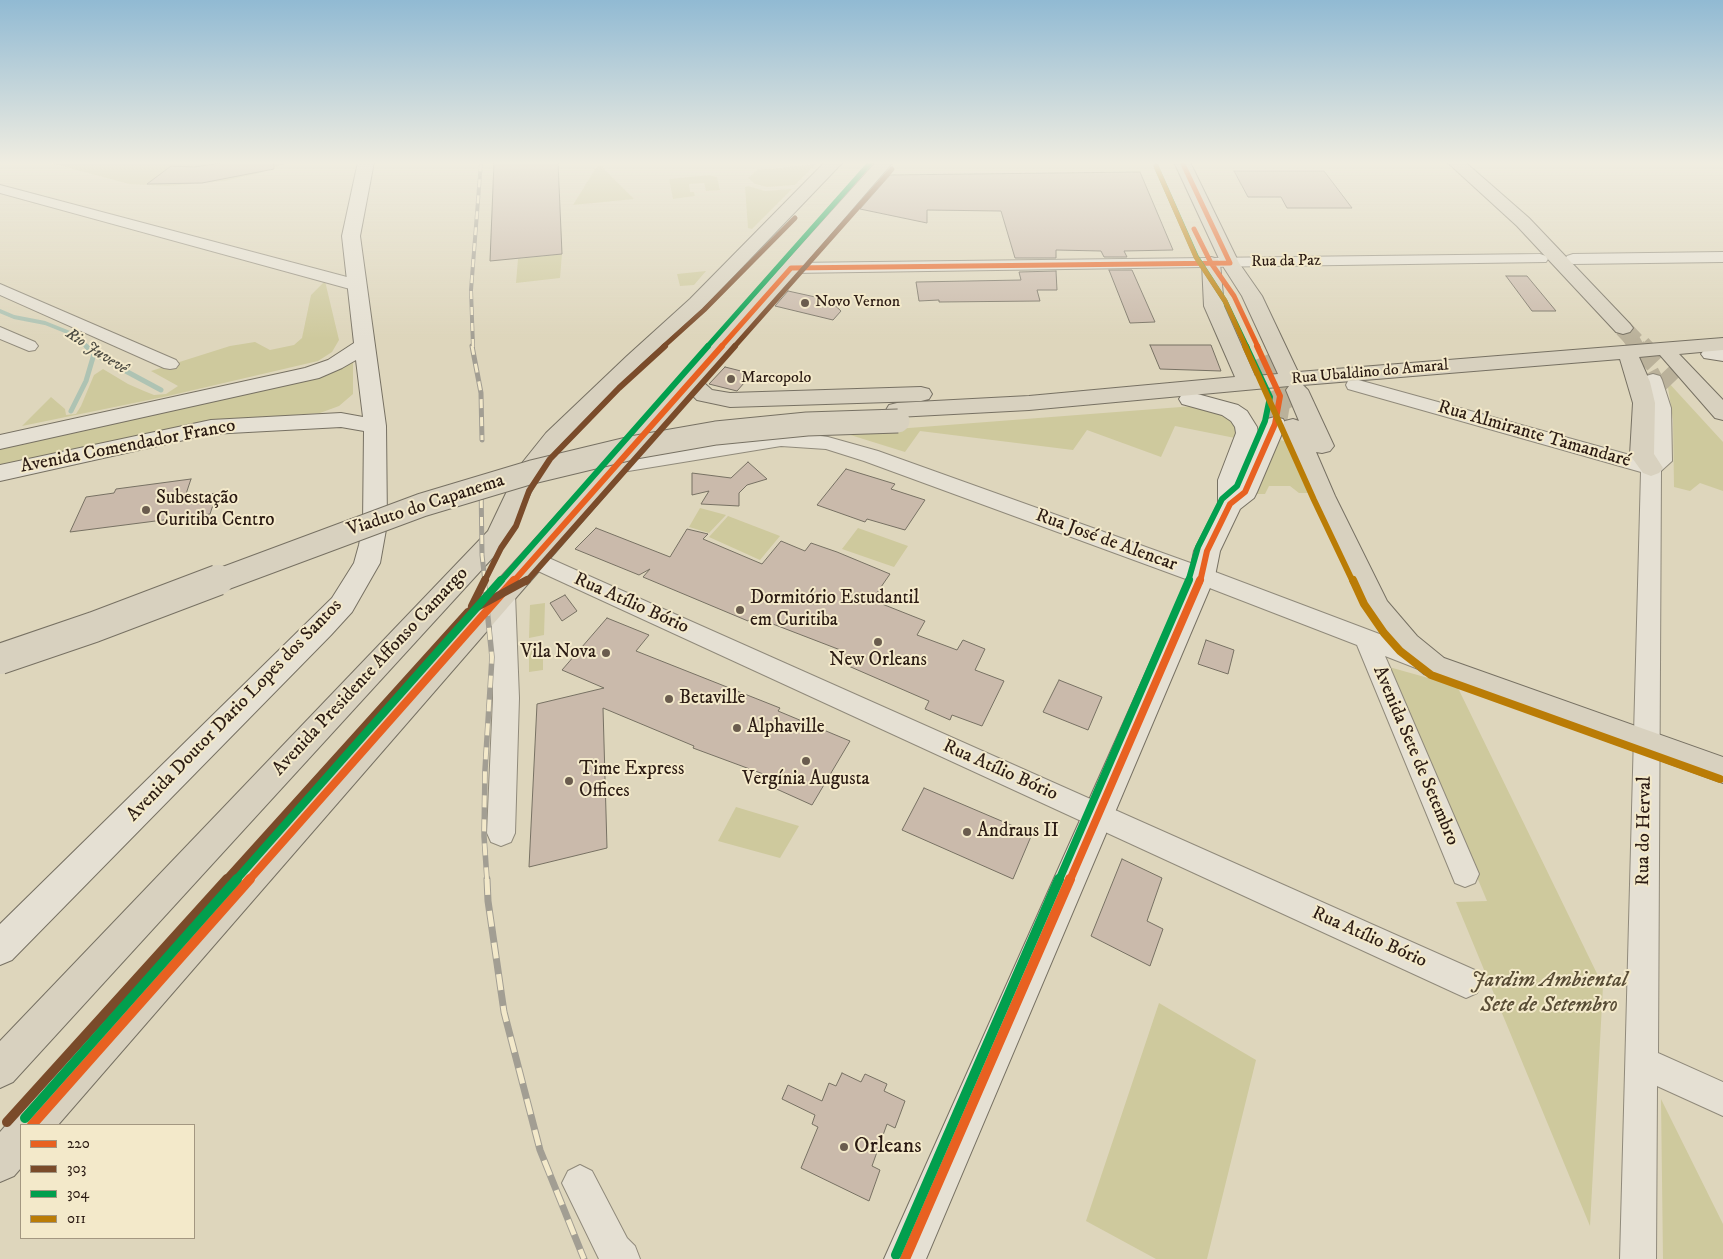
<!DOCTYPE html>
<html>
<head>
<meta charset="utf-8">
<style>
  body { margin:0 }
  #map { position:relative; width:1723px; height:1259px; overflow:hidden; background:#ded6bc; font-family:"IM FELL DW Pica",serif }
  canvas { display:block }
  .legend { position:absolute; left:20px; top:1124px; width:175px; height:115px; box-sizing:border-box; background:#f3e9ca; border:1px solid #a39781; margin:0; padding:6px 9px; list-style:none; font-size:15px; color:#2b1b13 }
  .legend li { display:flex; align-items:center; gap:10px; height:25px }
  .legend b { width:25px; border:1px solid #a39781 }
</style>
</head>
<body>
<div id="map">
<canvas width="1723" height="1259"></canvas>
<ul class="legend">
<li><b style="height:6px;background:#e86121"></b>220</li>
<li><b style="height:6px;background:#7a4b2a"></b>303</li>
<li><b style="height:6px;background:#029f4e"></b>304</li>
<li><b style="height:6px;background:#ba7c06"></b>011</li>
</ul>
</div>
<script>
const g = document.querySelector('canvas').getContext('2d');
g.lineJoin = 'round';
function fillPath(path, color) {
  g.fillStyle = color;
  g.fill(path, 'evenodd');
}
function shape(rows) {
  const path = new Path2D();
  for (const r of rows) {
    path.moveTo(r[0], r[1]);
    for (let i = 2; i < r.length; i += 2) path.lineTo(r[i], r[i + 1]);
  }
  return path;
}
function trace(path, color, width, dash) {
  g.strokeStyle = color;
  g.lineWidth = width;
  g.lineCap = dash ? 'butt' : 'round';
  g.setLineDash(dash || []);
  g.stroke(path);
}
function drawText(font, color, halo, rows, align = 'center') {
  g.font = font + ' "IM FELL DW Pica",serif';
  g.lineWidth = 4;
  g.setLineDash([]);
  g.textBaseline = 'middle';
  g.strokeStyle = halo;
  g.fillStyle = color;
  for (const [text, x, y, turn = 0] of rows) {
    g.save();
    g.translate(x, y);
    g.rotate((+turn || 0) * Math.PI / 180);
    g.textAlign = isNaN(turn) ? turn : align;
    if (halo) g.strokeText(text, 0, 0);
    g.fillText(text, 0, 0);
    g.restore();
  }
}
fillPath(shape([
  [47,162,289,162,260,173,225,181,167,186,129,184],
  [816,164,795,185,767,187,755,184,748,178,757,170],
  [597,166,603,166,605,170,634,199,573,205],
  [709,175,717,177,720,190,706,191,704,183,689,184,690,192,694,192,695,196,673,199,669,179],
  [748,186,765,191,792,189,752,229,748,228,745,187],
  [562,254,560,278,516,283,518,259],
  [706,271,694,285,680,286,677,274],
  [325,281,339,340,332,352,318,361,168,396,22,426,51,397,65,409,66,415,76,414,81,406,94,375,103,369,128,384,144,391,154,395,166,394,178,386,151,371,230,346,255,342,270,350,294,345,302,338,311,295],
  [353,362,353,394,339,406,320,413,218,421,0,467,0,446],
  [1667,381,1723,442,1723,491,1700,483,1690,491,1674,487,1673,420],
  [1194,406,1213,409,1235,421,1237,430,1235,438,1175,426,1161,457,1087,430,1073,450,920,431,905,452,844,433],
  [1280,440,1285,441,1308,493,1299,493,1290,486,1269,486,1265,494,1255,494],
  [700,508,726,515,709,533,689,527],
  [728,516,780,536,760,560,709,537],
  [858,528,908,546,894,567,842,549],
  [545,603,544,635,529,638,530,605],
  [543,644,543,670,529,672,529,645],
  [1389,667,1457,686,1603,986,1590,1226,1456,902,1487,901],
  [736,807,799,826,780,858,718,841],
  [1159,1003,1256,1060,1207,1259,1156,1259,1086,1221],
  [1661,1099,1723,1224,1723,1259,1663,1259]
]), '#cec99d');
trace(shape([
  [0,311,14,317,45,323,75,335,87,347]
]), '#aec3b3', 4);
trace(shape([
  [86,346,94,354,161,390],
  [71,411,86,381,94,354]
]), '#aec3b3', 5);
const building = shape([
  [229,162,274,162,274,169,202,183,147,184,171,166,194,167,229,162],
  [494,162,558,162,562,254,490,261,494,162],
  [1234,171,1324,171,1352,208,1287,208,1281,197,1248,197,1234,171],
  [1140,172,1173,250,1124,251,1127,257,1104,257,1101,251,1056,250,1056,258,1015,258,1001,211,927,210,927,223,860,209,890,175,1140,172],
  [1109,270,1132,270,1155,322,1130,323,1109,270],
  [1056,271,1057,290,1037,290,1040,301,939,302,939,300,919,301,916,282,1021,280,1019,272,1056,271],
  [1506,276,1527,276,1556,311,1532,311,1506,276],
  [788,291,829,300,841,311,833,320,775,306,788,291],
  [1150,345,1211,345,1221,371,1160,369,1150,345],
  [725,367,737,370,752,374,737,391,709,384,725,367],
  [748,462,767,479,747,485,739,493,739,506,701,504,709,491,692,495,692,473,731,478,748,462],
  [846,469,895,484,891,489,925,500,905,530,867,519,865,522,817,505,846,469],
  [191,479,185,497,217,493,210,514,70,532,86,497,114,493,116,489,191,479],
  [596,528,670,557,687,529,708,534,703,539,762,564,781,541,805,551,811,543,837,552,890,574,872,600,925,621,917,635,957,650,963,640,985,649,975,670,1004,681,982,726,952,715,950,720,925,709,929,701,837,661,843,651,752,616,748,621,643,577,650,569,639,575,575,549,596,528],
  [565,595,577,611,562,621,550,603,565,595],
  [607,618,649,635,636,651,780,708,778,711,850,741,812,805,761,782,766,775,693,748,694,746,603,708,607,848,529,867,537,704,604,688,562,670,607,618],
  [1206,640,1234,650,1228,674,1198,664,1206,640],
  [1059,680,1102,697,1088,730,1043,712,1059,680],
  [924,788,1032,834,1013,879,902,830,924,788],
  [1122,859,1162,878,1147,921,1163,929,1150,966,1091,936,1122,859],
  [842,1073,861,1082,865,1074,887,1084,884,1091,905,1101,895,1128,887,1124,872,1166,880,1170,869,1201,801,1168,818,1127,812,1124,815,1115,782,1099,788,1085,822,1101,829,1083,836,1086,842,1073]
]);
fillPath(building, '#cabaab');
trace(building, '#777163', 1);
trace(shape([
  [1628,333,1636,347]
]), '#bab19a', 16, [16, 8]);
trace(shape([
  [1635,346,1653,380]
]), '#bab19a', 20, [20, 10]);
trace(shape([
  [1275,424,1280,396]
]), '#bab19a', 23, [23, 12]);
trace(shape([
  [1623,328,1641,347]
]), '#bab19a', 18, [18, 9]);
trace(shape([
  [1640,346,1674,382],
  [1262,357,1293,426]
]), '#bab19a', 23, [23, 12]);
const street = shape([
  [0,185,362,281,364,285,362,289,350,289,0,193,0,185],
  [1723,252,1723,262,1573,264,1567,262,1565,259,1567,256,1573,254,1723,252],
  [1540,254,1546,256,1548,259,1546,262,791,273,785,271,783,268,785,265,791,263,1540,254],
  [0,284,176,360,179,364,176,368,170,369,164,368,0,295,0,284],
  [0,327,35,342,38,346,35,350,29,351,0,339,0,327],
  [1653,374,1660,376,1662,380,1671,408,1672,461,1661,471,1658,1053,1723,1082,1723,1116,1657,1086,1656,1259,1620,1259,1641,472,1348,389,1346,385,1348,381,1355,379,1362,381,1648,460,1652,458,1651,408,1644,380,1646,376,1653,374],
  [781,434,805,434,828,437,878,451,1210,570,1435,655,1438,662,1435,669,1426,672,1385,656,1479,874,1475,883,1465,887,1455,883,1357,645,1194,582,864,461,826,449,781,446,616,473,609,471,606,466,609,461,616,459,781,434],
  [533,551,1477,971,1482,982,1477,993,1466,998,1455,993,525,565,522,559,525,553,533,551],
  [503,585,511,588,515,594,519,698,515,833,511,842,501,846,491,842,487,833,493,698,491,594,495,588,503,585],
  [580,1165,592,1171,627,1238,635,1246,640,1259,599,1259,562,1183,568,1171,580,1165]
]);
const secondary = shape([
  [358,162,374,162,360,236,386,426,387,524,380,563,352,612,331,635,12,960,0,965,0,924,332,598,354,563,359,545,363,524,364,431,341,427,211,434,0,481,0,465,211,420,341,413,363,417,356,360,342,368,319,378,0,449,0,435,305,368,328,360,354,343,342,236,358,162],
  [1711,348,1723,349,1723,361,1704,358,1701,354,1704,350,1711,348],
  [1190,392,1238,405,1247,411,1257,427,1258,433,1254,445,1267,419,1275,417,1283,419,1286,424,1257,492,1254,498,1240,509,1220,551,1215,576,926,1259,884,1259,1189,576,1194,551,1218,504,1218,480,1236,433,1235,427,1231,421,1222,415,1182,404,1179,399,1182,394,1190,392]
]);
const primary = shape([
  [825,162,843,162,704,307,641,364,562,443,541,471,507,542,13,1082,0,1088,0,1041,488,531,518,468,546,433,627,356,690,299,825,162],
  [876,162,893,162,703,382,712,390,730,393,921,387,929,389,932,394,929,399,921,401,730,407,697,400,692,395,58,1125,21,1125,21,1168,14,1176,0,1182,0,1132,7,1124,14,1121,18,1111,876,162],
  [1174,162,1190,162,1239,263,1262,296,1298,372,1723,338,1723,350,1679,354,1723,400,1723,420,1715,418,1660,355,1639,357,1650,382,1655,403,1654,454,1663,468,1659,473,1651,476,1643,473,1630,455,1633,403,1620,359,1303,385,1308,390,1334,446,1330,451,1322,453,1316,452,1335,496,1387,601,1417,636,1444,658,1723,757,1723,783,1424,674,1397,652,1364,607,1311,496,1282,426,1285,421,1293,419,1299,421,1286,390,1289,386,1029,410,897,417,889,415,886,410,889,405,897,403,1029,396,1235,377,1204,306,1202,263,1204,259,1211,257,1218,259,1220,263,1224,306,1255,376,1278,374,1242,296,1221,263,1174,162],
  [1447,162,1465,162,1529,218,1630,324,1633,328,1630,332,1623,334,1616,332,1517,226,1447,162]
]);
trace(street, '#908a7b', 2);
trace(secondary, '#777163', 2);
trace(primary, '#777163', 2);
fillPath(street, '#e5e0d3');
fillPath(secondary, '#e5e0d3');
fillPath(primary, '#d8d1bf');
const railFar3 = shape([
  [473,347,471,290,481,162]
]);
const railFar2 = shape([
  [472,346,481,393,482,440],
  [481,481,482,555,485,582]
]);
const railFar1 = shape([
  [484,580,492,657,485,770,484,836,487,880]
]);
const rail = shape([
  [487,879,488,901,504,1012,540,1150,584,1259]
]);
trace(railFar3, '#a29e93', 4);
trace(railFar2, '#a29e93', 5);
trace(railFar1, '#a29e93', 5.5);
trace(rail, '#a29e93', 7);
trace(railFar3, '#f3e9ca', 2.5, [8]);
trace(railFar2, '#f3e9ca', 3, [9]);
trace(railFar1, '#f3e9ca', 4, [12]);
trace(rail, '#f3e9ca', 5, [16]);
const primaryBridgeFar1 = shape([
  [215,582,422,505,532,472,636,447,716,433,807,424,898,421]
]);
const primaryBridge = shape([
  [0,659,94,627,218,580]
]);
trace(primaryBridgeFar1, '#777163', 25, []);
trace(primaryBridge, '#777163', 32, []);
trace(primaryBridgeFar1, '#d8d1bf', 23);
trace(primaryBridge, '#d8d1bf', 30);
trace(shape([
  [1194,229,1211,263,1234,296,1258,347],
  [721,347,791,268,1230,263,1182,162]
]), '#e86121', 5);
trace(shape([
  [513,582,722,346],
  [1200,582,1207,551,1230,504,1245,492,1275,424,1280,396,1257,346]
]), '#e86121', 6);
trace(shape([
  [249,880,514,580],
  [1070,880,1200,580]
]), '#e86121', 8);
trace(shape([
  [32,1125,250,879],
  [905,1259,1070,879]
]), '#e86121', 10);
trace(shape([
  [663,347,704,310,795,218],
  [734,347,892,169]
]), '#7a4b2a', 5);
trace(shape([
  [484,582,501,548,516,526,529,491,550,459,619,388,665,346],
  [526,582,735,346]
]), '#7a4b2a', 6);
trace(shape([
  [472,606,485,580],
  [226,880,468,612,527,580]
]), '#7a4b2a', 8);
trace(shape([
  [7,1122,227,879]
]), '#7a4b2a', 10);
trace(shape([
  [1156,166,1196,256,1225,301,1247,347],
  [707,347,871,162]
]), '#029f4e', 5);
trace(shape([
  [500,582,708,346],
  [1188,582,1198,547,1222,499,1237,486,1265,421,1270,397,1246,346]
]), '#029f4e', 6);
trace(shape([
  [236,880,501,580],
  [1059,880,1189,580]
]), '#029f4e', 8);
trace(shape([
  [25,1118,237,879],
  [896,1255,1059,879]
]), '#029f4e', 10);
trace(shape([
  [1156,166,1196,257,1225,301,1246,347]
]), '#ba7c06', 5);
trace(shape([
  [1245,346,1314,500,1353,582]
]), '#ba7c06', 6);
trace(shape([
  [1353,580,1364,604,1384,633,1400,651,1431,675,1720,779]
]), '#ba7c06', 8);
const sky = g.createLinearGradient(0, 0, 0, 339);
sky.addColorStop(0, '#91bad3');
sky.addColorStop(0.48, '#f0ede1');
sky.addColorStop(1, '#f0ede100');
g.fillStyle = sky;
g.fillRect(0, 0, 1723, 339);
for (const [x, y, r, color] of [
  [805,303,5,"#6a5c4e"],
  [731,379,5,"#6a5c4e"],
  [146,510,5,"#6a5c4e"],
  [740,610,5,"#6a5c4e"],
  [878,642,5,"#6a5c4e"],
  [606,653,5,"#6a5c4e"],
  [669,699,5,"#6a5c4e"],
  [737,728,5,"#6a5c4e"],
  [806,761,5,"#6a5c4e"],
  [569,781,5,"#6a5c4e"],
  [967,832,5,"#6a5c4e"],
  [844,1147,5,"#6a5c4e"]
]) {
  const dot = new Path2D();
  dot.arc(x, y, r, 0, 2 * Math.PI);
  g.fillStyle = color;
  g.fill(dot);
  trace(dot, '#f3e9ca', 2);
}
drawText('16px', '#2b1b13', '#f3e9ca', [
  ["Rua da Paz",1286,262,-1],
  ["Rua Ubaldino do Amaral",1370,373,-5]
]);
drawText('16px', '#2b1b13', '#f3e9ca', [
  ["Novo Vernon",815,303],
  ["Marcopolo",741,379]
], 'left');
drawText('italic 16px', '#4c4b42', '#f3e9ca', [
  ["Rio Juvevê",96,352,33]
]);
drawText('19px', '#2b1b13', '#f3e9ca', [
  ["Rua Almirante Tamandaré",1534,435,16],
  ["Avenida Comendador Franco",128,447,-11],
  ["Viaduto do Capanema",426,506,-18],
  ["Rua José de Alencar",1106,541,20],
  ["Rua Atílio Bório",631,604,24],
  ["Avenida Presidente Affonso Camargo",371,672,-47],
  ["Avenida Doutor Dario Lopes dos Santos",235,711,-46],
  ["Avenida Sete de Setembro",1415,756,67],
  ["Rua Atílio Bório",1000,771,24],
  ["Rua do Herval",1645,831,-89],
  ["Rua Atílio Bório",1369,938,24]
]);
drawText('19px', '#2b1b13', '#f3e9ca', [
  ["Subestação",156,499],
  ["Curitiba Centro",156,521],
  ["Dormitório Estudantil",750,599],
  ["em Curitiba",750,621],
  ["Vila Nova",596,653,"right"],
  ["New Orleans",878,661,"center"],
  ["Betaville",679,699],
  ["Alphaville",747,728],
  ["Time Express",579,770],
  ["Offices",579,792],
  ["Vergínia Augusta",806,780,"center"],
  ["Andraus II",977,832]
], 'left');
drawText('italic 22px', '#584c35', '#f3e9ca', [
  ["Jardim Ambiental",1549,981],
  ["Sete de Setembro",1549,1006]
]);
drawText('22px', '#2b1b13', '#f3e9ca', [
  ["Orleans",854,1147]
], 'left');
</script>
</body>
</html>
